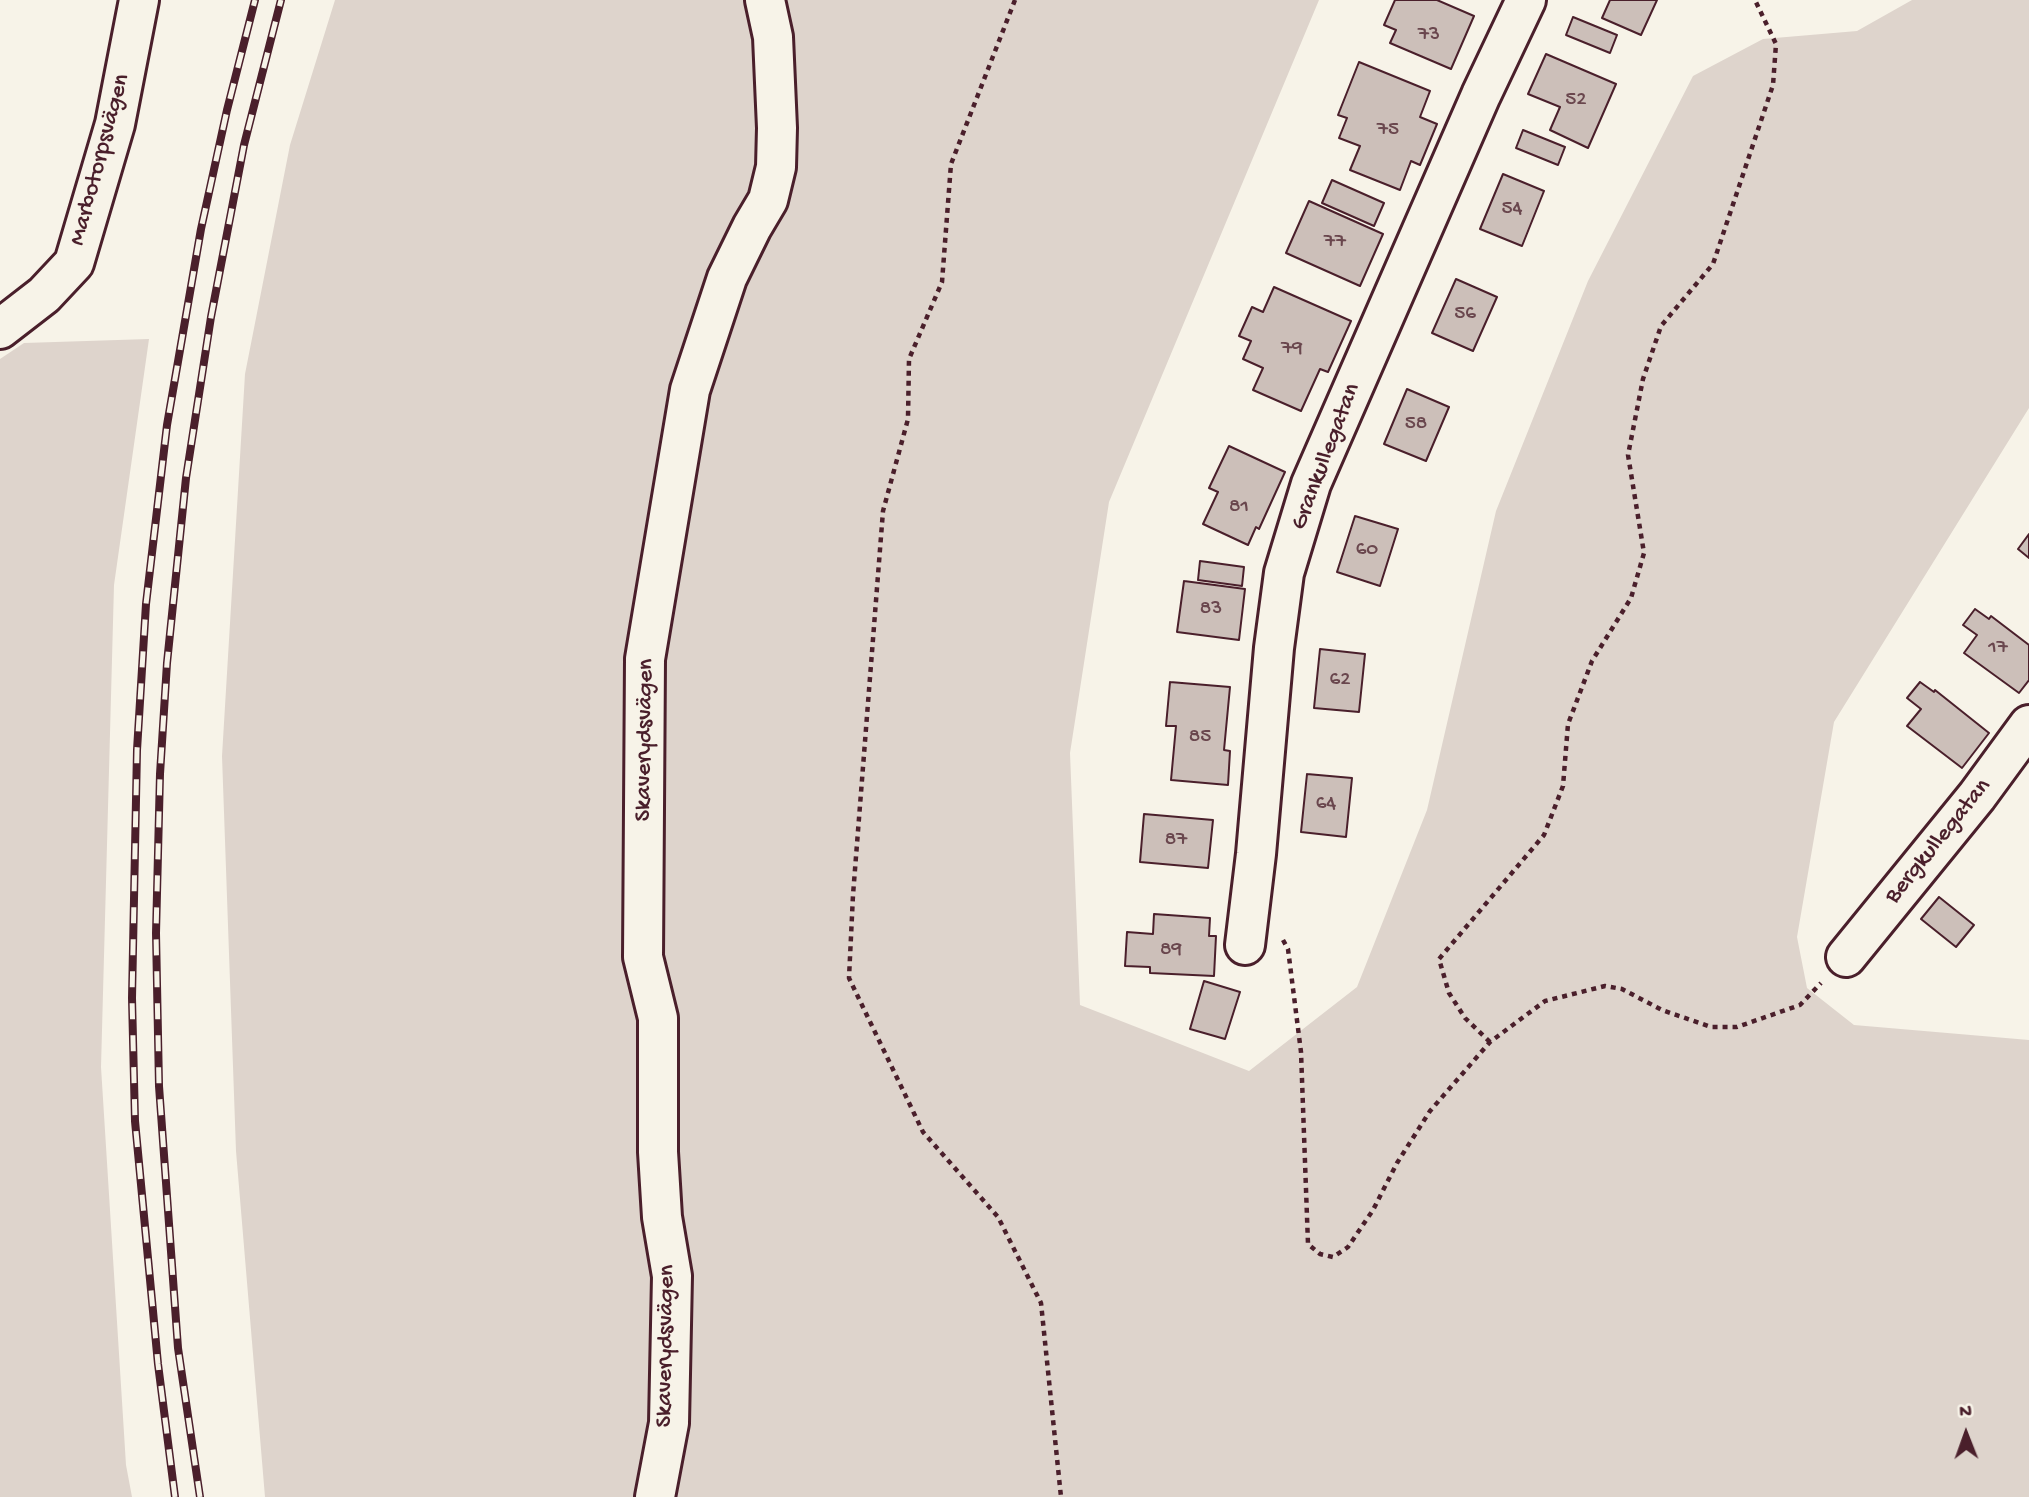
<!DOCTYPE html>
<html>
<head>
<meta charset="utf-8">
<style>
  body { margin:0 }
  #map { position:relative; width:2029px; height:1497px; overflow:hidden; background:#f7f3e8; font-family:"Gochi Hand",sans-serif }
  canvas { display:block }
  .north { position:absolute; left:1931px; top:1399px; width:70px; height:70px; -webkit-text-stroke:5px #f7f3e8; paint-order:stroke; rotate:359deg; font-size:19px; font-weight:700; line-height:28px; text-align:center; color:#4a1f2b }
  .north::after { content:''; display:block; margin:auto; width:24px; height:32px; background:#4a1f2b; clip-path:polygon(50% 0,100% 100%,50% 72%,0 100%) }
</style>
</head>
<body>
<div id="map">
<canvas width="2029" height="1497"></canvas>
<div class="north">N</div>
</div>
<script>
const g = document.querySelector('canvas').getContext('2d');
g.lineJoin = 'round';
function fillPath(path, color) {
  g.fillStyle = color;
  g.fill(path, 'evenodd');
}
function shape(rows) {
  const path = new Path2D();
  for (const r of rows) {
    path.moveTo(r[0], r[1]);
    for (let i = 2; i < r.length; i += 2) path.lineTo(r[i], r[i + 1]);
  }
  return path;
}
function trace(path, color, width, dash) {
  g.strokeStyle = color;
  g.lineWidth = width;
  g.lineCap = dash ? 'butt' : 'round';
  g.setLineDash(dash || []);
  g.stroke(path);
}
function drawText(font, color, halo, rows, align = 'center') {
  g.font = font + ' "Gochi Hand",sans-serif';
  g.lineWidth = 6;
  g.setLineDash([]);
  g.textBaseline = 'middle';
  g.strokeStyle = halo;
  g.fillStyle = color;
  for (const [text, x, y, turn = 0] of rows) {
    g.save();
    g.translate(x, y);
    g.rotate((+turn || 0) * Math.PI / 180);
    g.textAlign = isNaN(turn) ? turn : align;
    if (halo) g.strokeText(text, 0, 0);
    g.fillText(text, 0, 0);
    g.restore();
  }
}
fillPath(shape([
  [335,0,1319,0,1109,502,1070,753,1080,1005,1249,1071,1357,987,1427,810,1496,511,1588,281,1693,76,1763,39,1857,31,1912,0,2029,0,2029,408,1834,722,1797,937,1807,988,1854,1025,2029,1040,2029,1497,265,1497,236,1151,222,756,245,374,290,145],
  [149,339,114,585,101,1067,126,1465,132,1497,0,1497,0,359,24,343]
]), '#ded4cc');
const building = shape([
  [1395,0,1437,0,1474,16,1451,69,1390,43,1396,30,1384,25,1395,0],
  [1610,0,1657,0,1641,35,1602,18,1610,0],
  [1573,17,1617,35,1610,53,1566,35,1573,17],
  [1546,54,1616,84,1588,148,1550,130,1560,107,1528,94,1546,54],
  [1359,62,1430,91,1420,117,1437,124,1420,165,1411,161,1400,190,1350,170,1360,146,1339,138,1347,118,1338,115,1359,62],
  [1523,130,1565,147,1558,165,1516,148,1523,130],
  [1503,174,1544,191,1522,246,1480,229,1503,174],
  [1332,180,1384,203,1374,226,1322,203,1332,180],
  [1309,201,1383,234,1360,286,1286,253,1309,201],
  [1456,279,1497,297,1473,351,1432,333,1456,279],
  [1274,287,1351,321,1328,372,1320,369,1301,411,1253,390,1263,368,1243,359,1251,341,1239,336,1252,307,1263,312,1274,287],
  [1407,389,1449,407,1426,461,1384,444,1407,389],
  [1229,446,1285,472,1259,529,1256,527,1248,545,1203,524,1218,492,1209,488,1229,446],
  [1355,516,1398,529,1380,586,1337,572,1355,516],
  [2029,534,2029,558,2018,549,2029,534],
  [1200,561,1244,567,1242,586,1198,580,1200,561],
  [1184,581,1245,589,1239,640,1177,632,1184,581],
  [1975,609,1989,619,1991,616,2029,645,2029,680,2019,693,1964,653,1977,635,1963,625,1975,609],
  [1320,649,1365,654,1359,712,1314,708,1320,649],
  [1170,682,1230,687,1224,750,1230,751,1228,785,1171,780,1176,726,1166,726,1170,682],
  [1920,682,1934,692,1935,690,1989,733,1962,768,1907,726,1921,709,1907,698,1920,682],
  [1307,774,1352,778,1346,837,1301,832,1307,774],
  [1144,814,1213,820,1208,868,1140,862,1144,814],
  [1939,897,1974,925,1956,947,1921,919,1939,897],
  [1154,914,1210,918,1209,936,1216,936,1214,976,1150,973,1150,967,1125,966,1127,932,1153,934,1154,914],
  [1204,981,1240,992,1225,1039,1190,1029,1204,981]
]);
fillPath(building, '#ccbfb9');
trace(building, '#4a1f2b', 2);
const minor = shape([
  [0,329,44,295,74,263,115,124,139,0],
  [1245,945,1256,854,1274,648,1284,573,1311,484,1481,95,1526,0],
  [1846,957,1977,796,2029,725],
  [655,1497,669,1423,672,1276,662,1217,658,1152,658,1018,643,957,645,659,690,390,727,278,752,227,768,200,776,167,777,128,773,37,765,0]
]);
trace(minor, '#4a1f2b', 44);
trace(shape([
  [1015,0,951,164,942,282,909,359,908,419,883,511,853,895,849,978,923,1132,998,1217,1041,1303,1061,1497],
  [1283,940,1288,949,1301,1052,1308,1244,1320,1254,1333,1257,1348,1247,1373,1210,1397,1163,1430,1111,1490,1042,1545,1001,1605,986,1622,989,1662,1010,1711,1027,1737,1027,1800,1005,1821,983],
  [1490,1042,1465,1018,1449,993,1439,959,1544,835,1563,786,1568,724,1592,661,1631,598,1644,553,1628,455,1643,379,1661,326,1713,264,1773,85,1776,44,1755,0]
]), '#4a1f2b', 4.5, [5, 5]);
trace(minor, '#f7f3e8', 38);
const rail = shape([
  [175,1497,158,1364,135,1121,132,998,137,750,146,604,167,425,201,229,227,110,255,0],
  [200,1497,178,1348,159,1086,156,933,160,774,167,663,186,478,211,317,244,145,281,0]
]);
trace(rail, '#4a1f2b', 8);
trace(rail, '#f7f3e8', 5, [16]);
drawText('21px', '#6a474e', null, [
  ["73",1429,36],
  ["52",1576,101],
  ["75",1388,131],
  ["54",1512,210],
  ["77",1335,243],
  ["56",1465,315],
  ["79",1292,350],
  ["58",1416,425],
  ["81",1239,508],
  ["60",1367,551],
  ["83",1211,610],
  ["17",1998,649],
  ["62",1340,681],
  ["85",1200,738],
  ["64",1326,805],
  ["87",1176,841],
  ["89",1171,951]
]);
drawText('24px', '#4a1f2b', '#f7f3e8', [
  ["Marbotorpsvägen",101,160,-75],
  ["Grankullegatan",1327,457,-69],
  ["Skaverydsvägen",646,740,-89],
  ["Bergkullegatan",1939,842,-51],
  ["Skaverydsvägen",667,1346,-89]
]);
</script>
</body>
</html>
